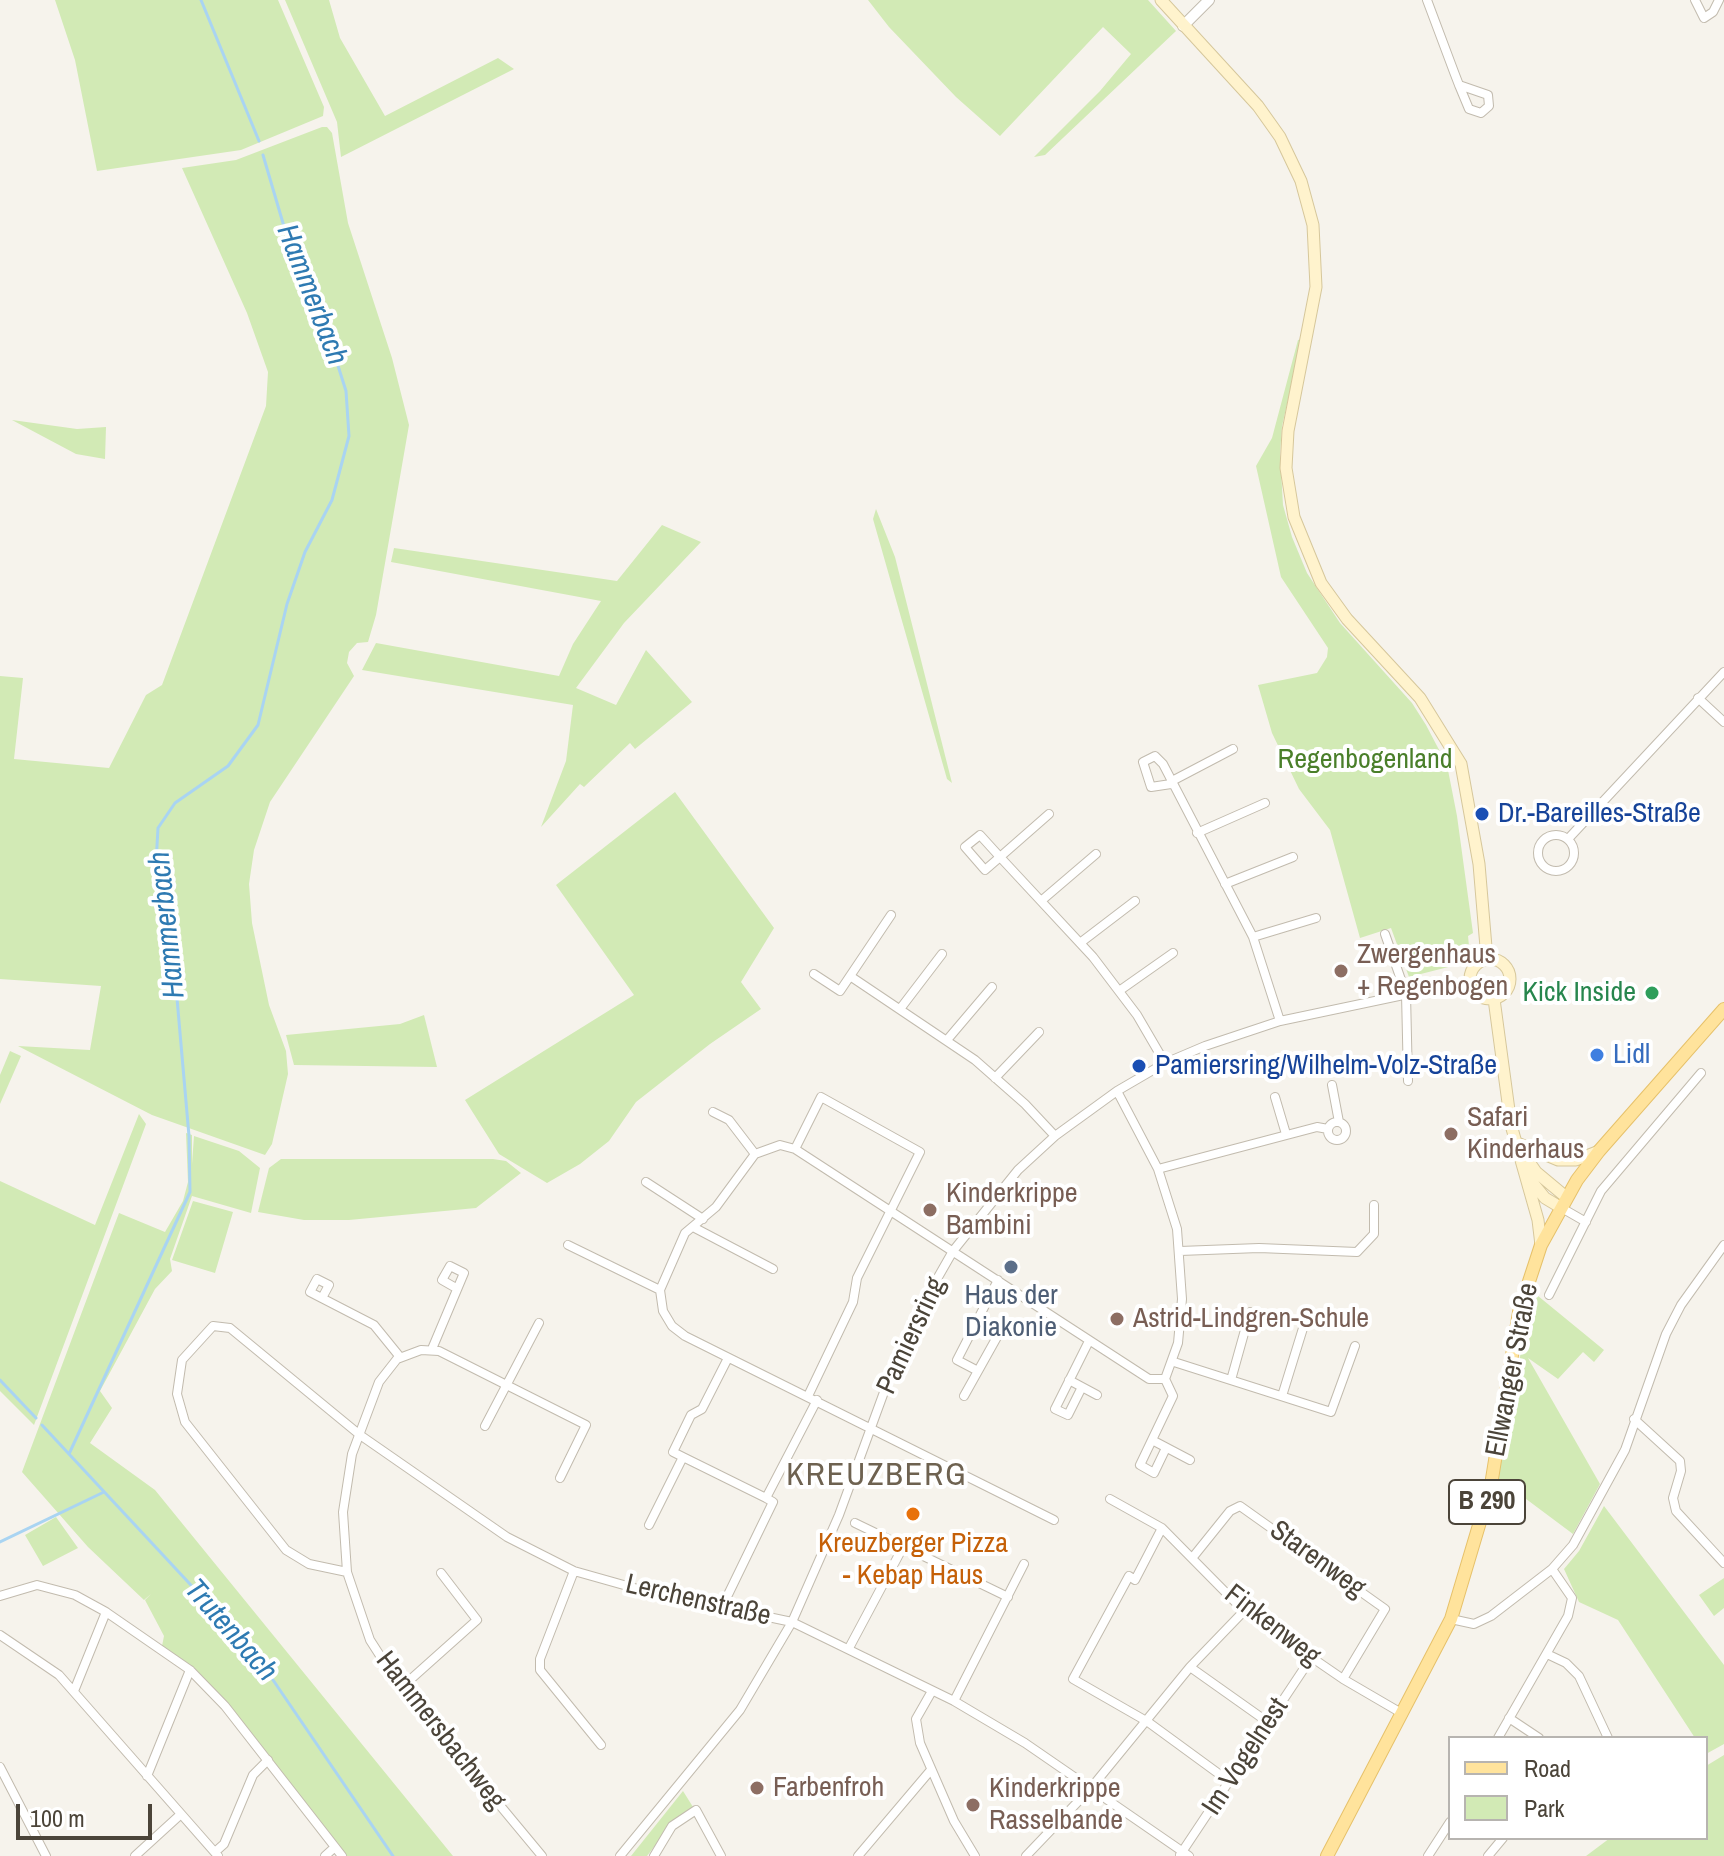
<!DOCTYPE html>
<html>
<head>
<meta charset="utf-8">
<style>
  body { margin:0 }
  #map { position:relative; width:1724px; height:1856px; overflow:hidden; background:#f6f3ec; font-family:"Archivo Narrow",sans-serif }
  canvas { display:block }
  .legend { position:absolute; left:1448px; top:1736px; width:260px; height:104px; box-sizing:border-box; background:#fff; border:2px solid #b7b4b0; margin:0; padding:10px 14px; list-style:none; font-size:24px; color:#4b4439 }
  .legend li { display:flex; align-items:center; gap:16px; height:40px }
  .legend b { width:40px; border:2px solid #b7b4b0 }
  .scale { position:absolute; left:16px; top:1804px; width:136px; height:36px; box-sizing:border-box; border:4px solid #4b4439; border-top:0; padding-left:10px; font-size:24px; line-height:28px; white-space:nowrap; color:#4b4439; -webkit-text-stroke:6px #fff; paint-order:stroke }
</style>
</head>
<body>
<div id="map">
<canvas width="1724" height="1856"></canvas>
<ul class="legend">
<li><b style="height:10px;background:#ffe39c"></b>Road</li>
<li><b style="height:22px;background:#d2eab5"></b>Park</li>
</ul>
<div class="scale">100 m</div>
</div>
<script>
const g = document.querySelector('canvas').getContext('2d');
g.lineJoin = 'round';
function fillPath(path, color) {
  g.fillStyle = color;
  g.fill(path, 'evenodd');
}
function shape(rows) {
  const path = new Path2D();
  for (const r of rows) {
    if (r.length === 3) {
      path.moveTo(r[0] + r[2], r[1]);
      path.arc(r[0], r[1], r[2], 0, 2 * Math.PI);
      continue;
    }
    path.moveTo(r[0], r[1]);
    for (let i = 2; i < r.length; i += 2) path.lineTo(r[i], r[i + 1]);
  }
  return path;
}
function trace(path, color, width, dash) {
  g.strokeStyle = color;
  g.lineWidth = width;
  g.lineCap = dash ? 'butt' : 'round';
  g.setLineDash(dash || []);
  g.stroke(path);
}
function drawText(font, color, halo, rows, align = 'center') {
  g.font = font + ' "Archivo Narrow",sans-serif';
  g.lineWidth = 8;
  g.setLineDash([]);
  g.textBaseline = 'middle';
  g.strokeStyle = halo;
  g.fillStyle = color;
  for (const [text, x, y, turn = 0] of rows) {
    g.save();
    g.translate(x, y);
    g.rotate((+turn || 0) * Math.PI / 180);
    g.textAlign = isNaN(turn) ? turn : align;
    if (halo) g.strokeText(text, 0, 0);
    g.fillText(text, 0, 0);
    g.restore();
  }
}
fillPath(shape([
  [55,0,278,0,324,107,323,116,241,150,97,171,75,60],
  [285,0,329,0,340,38,385,116,498,58,514,69,341,157,337,122],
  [868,0,1148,0,1176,31,1045,155,1034,157,1100,91,1131,54,1103,27,1000,136,956,97,889,27],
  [322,127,327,127,332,133,348,223,392,358,409,425,376,615,368,642,357,643,349,652,347,663,354,676,270,802,254,850,249,884,252,923,269,1005,286,1051,288,1074,272,1144,265,1155,152,1115,18,1046,90,1050,101,986,0,979,0,676,23,678,14,759,109,768,146,695,162,685,266,406,268,372,247,313,182,168,236,160],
  [1302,339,1282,426,1280,454,1283,505,1292,537,1307,573,1340,623,1412,703,1426,725,1447,765,1457,816,1473,933,1468,936,1470,956,1464,963,1409,977,1391,928,1360,938,1330,830,1299,789,1272,733,1258,685,1317,673,1327,657,1328,648,1281,577,1256,466,1272,438,1298,340],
  [12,420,77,429,106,427,105,459,76,454],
  [876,509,895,557,952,783,947,779,873,519],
  [662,525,701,542,624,623,576,688,616,705,646,650,692,702,635,749,630,743,584,787,580,784,541,827,566,761,573,705,362,670,376,643,559,676,573,644,601,601,391,562,394,548,617,581],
  [675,792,774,928,741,982,761,1009,710,1044,636,1102,609,1141,580,1164,547,1183,499,1154,465,1100,634,995,556,885],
  [424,1015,437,1067,294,1065,286,1035,400,1024],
  [10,1051,21,1056,0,1104,0,1075],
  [139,1114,146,1124,34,1425,0,1391,0,1181,95,1225],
  [186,1133,192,1135,192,1164,194,1136,239,1151,260,1168,251,1213,192,1196,170,1259,172,1271,155,1289,100,1391,112,1408,90,1443,155,1490,453,1856,344,1856,193,1669,162,1646,164,1636,145,1600,151,1594,144,1600,88,1547,22,1472,119,1213,165,1232,183,1201,188,1182],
  [281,1159,493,1159,506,1161,521,1173,476,1208,349,1220,304,1220,258,1212,269,1168],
  [193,1201,233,1212,215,1273,172,1260],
  [1532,1291,1604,1350,1594,1362,1583,1352,1558,1379,1528,1358,1600,1484,1573,1534,1498,1478],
  [1604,1506,1724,1665,1724,1744,1706,1754,1706,1738,1695,1738,1618,1620,1579,1602,1564,1569,1579,1551],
  [56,1517,78,1548,43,1566,25,1535],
  [1724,1578,1724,1608,1714,1616,1699,1595],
  [1724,1755,1724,1856,1586,1856,1610,1838,1706,1838,1706,1766],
  [683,1791,693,1807,670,1826,647,1856,631,1856]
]), '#d2eab5');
trace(shape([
  [201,0,259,141],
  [0,1380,36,1418],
  [42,1425,256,1655,393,1856],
  [69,1454,190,1192,189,1136,174,964,156,863,158,828,175,803,228,766,258,725,287,604,305,552,332,500,349,436,346,391,333,350,300,281,263,155],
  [0,1542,104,1492]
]), '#a9d4f2', 3);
const minor = shape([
  [1427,0,1454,72,1459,85,1469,109,1481,113,1489,106,1488,95,1459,85],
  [1695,0,1704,18,1713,12,1719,0],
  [1698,698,1724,722],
  [1172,781,1233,749],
  [1171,784,1151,787,1143,762,1155,756,1163,764,1253,937,1280,1021],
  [1049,814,1000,857,985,870,965,847,980,835,1000,857,1093,957,1137,1015,1165,1063],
  [1197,833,1265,803],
  [1556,853,18],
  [1568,839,1724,672],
  [1225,884,1293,857],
  [1041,901,1096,854],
  [1385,934,1406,994,1408,1081],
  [1253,937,1316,918],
  [1080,943,1135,901],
  [814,974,840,991,891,915],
  [850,976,975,1060,1025,1104,1055,1136],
  [1119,991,1173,953],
  [900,1009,942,954],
  [947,1040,992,987],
  [995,1078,1039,1032],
  [1332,1085,1339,1122],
  [1275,1097,1286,1134],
  [713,1112,729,1120,755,1154],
  [1337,1131,9],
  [795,1149,821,1097,920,1152,857,1278,853,1302,808,1396],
  [1158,1169,1317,1127,1328,1129],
  [646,1182,703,1219],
  [1560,1207,1586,1222],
  [693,1227,773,1269],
  [568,1245,660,1290],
  [1180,1251,1259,1248,1357,1252,1374,1234,1374,1205],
  [1549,1295,1601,1191,1701,1073],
  [322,1298,329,1285,317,1279,310,1292,374,1325,400,1357],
  [975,1325,997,1337,978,1371],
  [432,1349,464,1273,450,1266,442,1280,456,1288],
  [1174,1362,1331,1412,1355,1346],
  [1165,1379,1173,1396,1140,1465,1154,1473,1166,1448],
  [1069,1380,1097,1395],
  [1231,1380,1250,1312],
  [1082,1387,1068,1415,1055,1409,1089,1341],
  [964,1396,978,1371,957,1360,998,1280],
  [1282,1396,1304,1325],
  [1634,1419,1680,1461,1681,1471,1673,1498,1676,1511,1724,1563],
  [485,1426,539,1323],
  [1152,1440,1190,1460],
  [683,1457,766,1498],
  [1110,1499,1162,1528,1244,1611,1343,1679,1403,1714],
  [1054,1520,685,1336,672,1326,663,1311,660,1290,685,1233,716,1207,755,1154,780,1145,795,1149,1149,1379,1165,1379,1178,1343,1182,1299,1177,1229,1158,1169,1117,1091],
  [855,1523,1008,1597],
  [649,1525,683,1457,673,1452,691,1415,702,1409,728,1358],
  [1162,1528,1135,1580,1129,1576,1073,1679,1148,1722,1230,1782],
  [1193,1557,1230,1511,1240,1506,1385,1609,1343,1679],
  [574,1571,540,1659,540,1670,601,1745],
  [347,1572,309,1564,286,1550,185,1422,177,1394,182,1360,213,1326,230,1328,360,1435,507,1537,574,1571,645,1591,792,1622,954,1701,1025,1743,1189,1856],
  [0,1596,37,1585,75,1595,106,1612,190,1670,225,1706,342,1856],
  [723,1605,773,1502,766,1498,817,1400],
  [1451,1619,1474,1624,1491,1616,1552,1569,1573,1545,1625,1450,1666,1334,1681,1305,1724,1245],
  [0,1635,59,1675,218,1856],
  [849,1648,903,1547],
  [1547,1654,1566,1663,1579,1676,1608,1738],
  [1190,1667,1269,1723],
  [402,1687,477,1620,441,1573],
  [74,1691,106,1612],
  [932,1691,916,1719,920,1743,954,1821,975,1856],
  [954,1701,1024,1564],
  [1509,1718,1539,1738],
  [1498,1738,1568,1616,1572,1598,1552,1569],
  [0,1767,46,1856],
  [147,1776,190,1670],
  [215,1852,224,1844,253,1775,268,1760],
  [1180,1855,1311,1658],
  [135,1856,181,1814],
  [325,1856,335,1847],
  [542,1856,395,1679,370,1640,347,1572,343,1512,352,1454,379,1382,397,1359,421,1350,439,1351,586,1425,560,1478],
  [620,1856,740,1710,792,1622,839,1515,895,1362,921,1307,953,1251,1018,1170,1055,1136,1117,1091,1165,1063,1205,1046,1280,1021,1470,981],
  [654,1856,672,1826,696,1810,721,1856],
  [858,1856,930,1771],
  [1026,1856,1091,1788,1190,1667,1244,1611],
  [1428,1856,1450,1822],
  [1488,1856,1503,1838]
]);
const tertiary = shape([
  [1183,26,1209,0]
]);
const secondary = shape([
  [1161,0,1258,106,1280,137,1301,181,1313,225,1316,287,1288,431,1286,468,1294,517,1321,583,1347,619,1420,698,1461,764,1479,864,1487,959],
  [1490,979,20],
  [1494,999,1511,1125,1538,1220,1541,1245],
  [1515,1142,1558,1160,1576,1160,1599,1151],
  [1520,1149,1536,1172,1566,1197],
  [1527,1176,1545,1198,1560,1207]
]);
const primary = shape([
  [1327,1856,1451,1619,1491,1485,1519,1312,1541,1245,1577,1180,1599,1151,1724,1009]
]);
trace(minor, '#c2bbae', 10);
trace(tertiary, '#c2bbae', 12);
trace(secondary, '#d6c79b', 13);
trace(primary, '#e6c16a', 14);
trace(minor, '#fff', 8);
trace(tertiary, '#fff', 10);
trace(secondary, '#fff3cd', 11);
trace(primary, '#ffe39c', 12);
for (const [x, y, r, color] of [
  [1482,814,8,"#1a4fb4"],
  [1341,971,8,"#8d6e63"],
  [1652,993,8,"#2e9e5b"],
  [1597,1055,8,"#3f7fe0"],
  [1139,1066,8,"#1a4fb4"],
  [1451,1134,8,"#8d6e63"],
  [930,1210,8,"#8d6e63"],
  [1011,1267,8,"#5c6f8a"],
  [1117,1319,8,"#8d6e63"],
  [913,1514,8,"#e8710a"],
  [757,1788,8,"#8d6e63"],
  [973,1805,8,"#8d6e63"]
]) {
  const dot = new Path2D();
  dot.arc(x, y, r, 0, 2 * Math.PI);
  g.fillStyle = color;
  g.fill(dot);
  trace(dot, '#fff', 3);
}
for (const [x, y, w] of [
  [1487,1502,76]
]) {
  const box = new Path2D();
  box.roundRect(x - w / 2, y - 22, w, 44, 6);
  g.fillStyle = '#fff';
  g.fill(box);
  trace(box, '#4b4439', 2);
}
drawText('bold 26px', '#4b4439', null, [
  ["B 290",1487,1502]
]);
drawText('28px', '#4a7f2a', '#fff', [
  ["Regenbogenland",1365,760]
]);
drawText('28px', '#164399', '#fff', [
  ["Dr.-Bareilles-Straße",1498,814],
  ["Pamiersring/Wilhelm-Volz-Straße",1155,1066]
], 'left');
drawText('28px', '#785e54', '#fff', [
  ["Zwergenhaus",1357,955],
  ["+ Regenbogen",1357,987],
  ["Safari",1467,1118],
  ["Kinderhaus",1467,1150],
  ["Kinderkrippe",946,1194],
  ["Bambini",946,1226],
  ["Astrid-Lindgren-Schule",1133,1319],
  ["Farbenfroh",773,1788],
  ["Kinderkrippe",989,1789],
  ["Rasselbande",989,1821]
], 'left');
drawText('28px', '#27864d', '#fff', [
  ["Kick Inside",1636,993]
], 'right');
drawText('28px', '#366cbe', '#fff', [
  ["Lidl",1613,1055]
], 'left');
drawText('28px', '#4e5e75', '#fff', [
  ["Haus der",1011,1296],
  ["Diakonie",1011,1328]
]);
drawText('28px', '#4b4439', '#fff', [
  ["Pamiersring",912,1336,-65],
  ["Ellwanger Straße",1513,1370,-79],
  ["Starenweg",1317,1560,36],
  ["Lerchenstraße",698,1601,13],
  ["Finkenweg",1272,1626,38],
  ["Hammersbachweg",440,1731,52],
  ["Im Vogelnest",1246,1757,-57]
]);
drawText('28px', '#c56008', '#fff', [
  ["Kreuzberger Pizza",913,1544],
  ["- Kebap Haus",913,1576]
]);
drawText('italic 30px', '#2e7ab2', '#fff', [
  ["Hammerbach",311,295,69],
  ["Hammerbach",168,925,-96],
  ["Trutenbach",230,1631,49]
]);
g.letterSpacing = '2px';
drawText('32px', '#6e6250', '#fff', [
  ["KREUZBERG",877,1476]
]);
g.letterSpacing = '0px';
</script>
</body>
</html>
